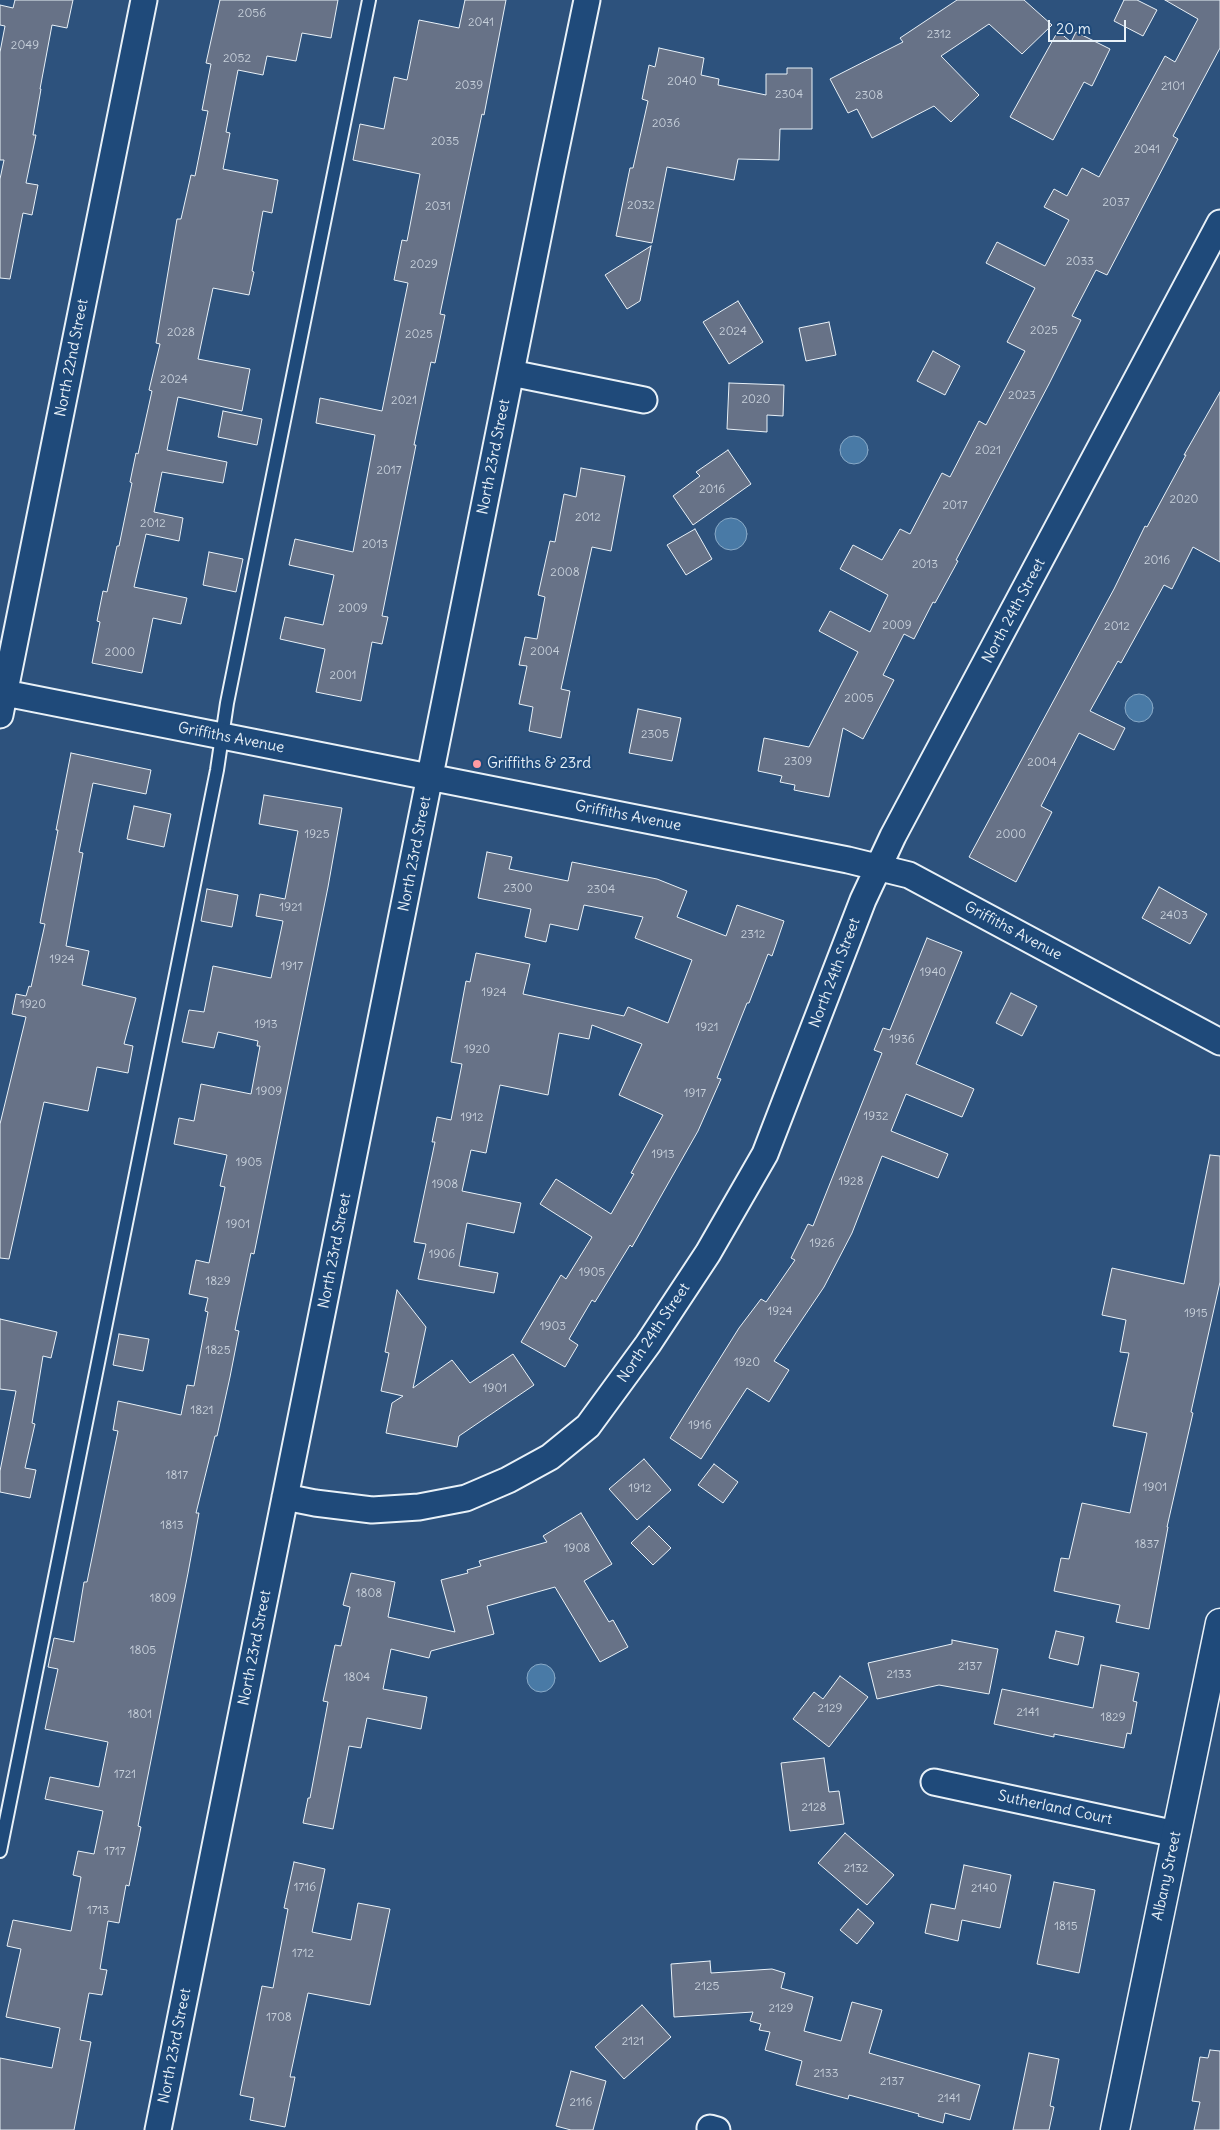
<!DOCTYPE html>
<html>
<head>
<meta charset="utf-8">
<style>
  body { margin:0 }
  #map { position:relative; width:1220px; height:2130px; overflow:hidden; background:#2d527d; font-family:Delius,sans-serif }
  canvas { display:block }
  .scale { position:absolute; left:1048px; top:20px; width:78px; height:22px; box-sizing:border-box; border:2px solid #e8f1f8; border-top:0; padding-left:6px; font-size:15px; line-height:18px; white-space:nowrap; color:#e8f1f8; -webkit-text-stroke:4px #1f4a7a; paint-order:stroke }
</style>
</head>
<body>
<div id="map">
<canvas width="1220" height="2130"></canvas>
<div class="scale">20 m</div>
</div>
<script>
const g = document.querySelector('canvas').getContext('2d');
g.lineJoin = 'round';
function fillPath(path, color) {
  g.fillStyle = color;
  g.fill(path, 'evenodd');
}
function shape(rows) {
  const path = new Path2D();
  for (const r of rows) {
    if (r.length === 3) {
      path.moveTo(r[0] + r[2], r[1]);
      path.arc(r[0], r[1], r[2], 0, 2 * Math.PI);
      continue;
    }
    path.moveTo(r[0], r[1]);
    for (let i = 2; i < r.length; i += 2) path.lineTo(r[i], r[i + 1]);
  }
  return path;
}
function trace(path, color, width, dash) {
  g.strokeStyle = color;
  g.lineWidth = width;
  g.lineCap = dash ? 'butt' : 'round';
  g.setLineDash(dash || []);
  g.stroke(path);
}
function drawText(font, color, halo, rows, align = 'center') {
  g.font = font + ' Delius,sans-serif';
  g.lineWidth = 4;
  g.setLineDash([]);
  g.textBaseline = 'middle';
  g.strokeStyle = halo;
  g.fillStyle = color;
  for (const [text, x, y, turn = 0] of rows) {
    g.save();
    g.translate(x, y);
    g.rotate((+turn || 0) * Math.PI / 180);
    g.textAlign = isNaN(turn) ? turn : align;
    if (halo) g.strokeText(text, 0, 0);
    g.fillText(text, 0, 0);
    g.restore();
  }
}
const water = shape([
  [854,450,14],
  [731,534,16],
  [1139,708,14],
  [541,1678,14]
]);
fillPath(water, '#497aa6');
trace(water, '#89aac7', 1);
const building = shape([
  [15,0,73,0,67,28,52,25,40,89,41,89,33,135,36,135,26,183,38,185,32,215,23,213,10,279,0,278,0,179,4,160,0,160,0,52,5,26,0,25,0,5,13,8,15,0],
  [220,0,338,0,331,38,302,33,296,61,267,56,263,75,238,70,226,132,230,133,223,169,278,180,272,213,263,211,252,271,254,272,249,295,213,288,198,359,250,369,242,411,178,397,167,450,227,462,223,483,162,472,154,512,183,518,179,541,146,534,134,587,187,598,181,624,153,618,142,673,92,663,100,622,97,621,103,591,107,592,117,546,119,546,132,483,130,482,136,453,138,454,152,391,149,390,160,344,156,343,177,219,181,219,191,175,195,176,208,111,202,110,211,64,206,63,220,0],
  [465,0,506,0,484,115,482,114,440,314,445,315,435,363,431,362,414,445,416,445,382,616,388,617,382,644,372,642,361,701,316,692,325,649,280,639,285,617,323,625,334,575,289,565,295,539,353,552,375,435,316,423,320,398,382,411,408,283,394,280,402,240,407,241,420,174,353,160,360,124,384,129,394,77,407,80,419,20,459,28,465,0],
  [957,0,1024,0,1052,25,1022,54,989,24,941,56,979,95,951,122,934,106,872,138,857,109,848,113,830,79,903,42,900,38,957,0],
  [1124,0,1137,0,1157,10,1143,36,1114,21,1124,0],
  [1165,0,1220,0,1220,48,1173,136,1178,139,1107,275,1096,270,1072,316,1081,320,1049,384,956,560,958,561,935,603,933,602,914,639,904,634,883,675,894,680,863,739,843,728,829,797,794,790,795,785,780,782,782,776,758,771,764,738,809,747,858,652,819,631,830,611,870,632,888,595,840,569,853,545,882,560,900,529,910,534,942,473,950,477,979,421,986,425,1025,351,1007,342,1035,288,986,263,997,242,1045,266,1069,220,1044,207,1054,189,1067,196,1082,168,1099,177,1165,56,1175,62,1198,19,1165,0],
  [1058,31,1071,42,1076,32,1110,49,1092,86,1084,82,1053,140,1010,117,1058,31],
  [659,48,704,58,701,75,719,79,718,85,766,95,766,74,787,74,787,68,812,68,812,129,780,129,779,160,738,159,734,180,667,167,652,243,616,236,630,168,633,168,648,101,642,99,649,65,655,67,659,48],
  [651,246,640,301,627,309,605,275,651,246],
  [738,301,763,342,729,364,703,322,738,301],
  [829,322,836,355,806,361,799,328,829,322],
  [933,351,960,366,945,395,917,381,933,351],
  [729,383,784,385,783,416,767,415,767,432,727,429,729,383],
  [1220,392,1220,562,1193,547,1172,589,1164,585,1121,663,1118,661,1090,711,1125,728,1114,750,1079,733,1041,806,1052,812,1016,882,969,857,1114,589,1145,526,1147,527,1186,455,1184,455,1220,392],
  [223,411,262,419,257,445,218,437,223,411],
  [728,450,751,484,693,525,673,496,700,476,696,472,728,450],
  [581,468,625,476,611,551,592,547,561,689,570,691,561,738,529,731,533,707,519,704,527,666,519,665,525,637,537,639,545,597,538,595,550,541,555,542,564,494,576,497,581,468],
  [695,529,712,559,686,575,667,545,695,529],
  [209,552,243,559,236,592,203,585,209,552],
  [638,709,681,718,672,761,629,753,638,709],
  [71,753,151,770,146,794,93,783,79,852,83,853,66,946,89,951,82,985,136,998,124,1044,133,1046,128,1073,97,1067,88,1111,44,1102,9,1259,0,1258,0,1124,26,1017,12,1014,16,994,26,996,29,986,31,987,45,924,40,923,58,830,56,830,71,753],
  [264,795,342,808,328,887,254,1254,251,1253,235,1330,239,1331,230,1377,217,1436,215,1436,196,1513,199,1513,188,1573,138,1826,141,1827,129,1886,126,1885,119,1923,108,1921,100,1969,107,1970,102,1995,89,1993,80,2040,91,2042,74,2130,0,2130,0,2058,52,2068,60,2028,6,2017,21,1949,7,1946,13,1920,71,1931,81,1877,73,1875,78,1851,94,1854,103,1811,45,1799,50,1777,99,1787,108,1742,45,1729,58,1669,48,1667,54,1638,74,1642,84,1582,87,1582,118,1431,113,1430,118,1401,181,1415,187,1385,194,1386,208,1312,205,1311,208,1298,189,1294,196,1260,209,1263,225,1187,220,1186,227,1155,174,1144,179,1118,194,1121,201,1084,251,1094,260,1046,257,1046,258,1041,218,1032,214,1048,182,1042,189,1010,204,1012,213,966,271,978,283,921,256,916,260,894,285,899,298,831,259,824,264,795],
  [134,806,171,814,164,847,127,839,134,806],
  [487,852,512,857,509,869,568,881,572,862,657,879,687,891,677,917,726,936,737,905,784,921,772,956,768,954,749,1003,747,1003,717,1078,721,1079,698,1131,632,1247,630,1245,595,1302,592,1300,569,1339,578,1345,565,1367,521,1342,561,1275,566,1279,592,1237,540,1204,556,1179,611,1214,634,1174,631,1173,663,1115,619,1095,642,1044,592,1025,589,1039,559,1033,548,1095,500,1085,486,1153,471,1150,462,1191,521,1203,514,1233,467,1223,459,1266,498,1273,494,1293,418,1279,426,1244,414,1242,435,1142,432,1142,437,1117,451,1120,462,1064,451,1062,466,981,470,982,476,953,530,964,523,994,624,1016,628,1007,668,1023,692,960,635,938,643,917,584,905,578,930,550,924,546,942,525,937,531,909,478,898,487,852],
  [1159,887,1207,914,1190,944,1142,918,1159,887],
  [207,889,238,895,232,927,201,921,207,889],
  [927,938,962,952,916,1064,974,1089,962,1117,906,1094,891,1131,948,1154,938,1178,882,1156,852,1233,824,1287,774,1361,789,1370,769,1402,747,1388,701,1459,670,1438,739,1328,761,1299,766,1302,795,1260,791,1258,808,1224,813,1226,882,1053,874,1050,883,1028,890,1030,927,938],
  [1011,993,1037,1006,1022,1036,996,1023,1011,993],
  [1210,1155,1220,1156,1220,1282,1191,1412,1193,1413,1167,1527,1168,1527,1149,1629,1116,1622,1120,1605,1054,1591,1061,1558,1069,1559,1082,1503,1130,1513,1147,1433,1113,1426,1129,1353,1120,1352,1126,1320,1102,1315,1112,1268,1184,1284,1210,1155],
  [397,1290,426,1327,413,1388,452,1360,470,1383,513,1354,534,1385,459,1436,457,1447,386,1433,392,1403,403,1396,381,1391,389,1353,385,1352,397,1290],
  [0,1319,57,1332,51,1358,43,1356,32,1423,35,1424,25,1468,36,1470,30,1498,0,1492,0,1471,16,1391,0,1389,0,1319],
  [119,1334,149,1339,143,1371,113,1365,119,1334],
  [644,1459,671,1490,637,1520,609,1489,644,1459],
  [714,1464,738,1482,723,1503,698,1485,714,1464],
  [581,1513,612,1564,584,1581,609,1622,613,1620,628,1647,600,1662,555,1587,487,1606,494,1634,431,1651,429,1658,391,1649,383,1689,427,1697,421,1729,367,1718,361,1748,349,1746,333,1829,303,1823,308,1798,310,1798,328,1702,323,1701,335,1645,341,1646,350,1607,343,1605,351,1573,395,1582,388,1617,455,1632,441,1580,468,1573,467,1570,481,1566,479,1561,547,1542,543,1536,581,1513],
  [649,1526,671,1548,653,1565,631,1543,649,1526],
  [1056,1631,1084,1637,1078,1665,1049,1658,1056,1631],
  [952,1640,998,1649,989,1694,939,1685,877,1699,868,1663,952,1644,952,1640],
  [1101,1665,1139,1673,1133,1701,1137,1702,1131,1734,1127,1733,1124,1748,1054,1734,1054,1737,994,1724,1002,1689,1093,1708,1101,1665],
  [840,1676,868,1697,829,1747,793,1719,814,1692,823,1699,840,1676],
  [824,1758,829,1792,839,1791,844,1824,790,1831,781,1763,824,1758],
  [845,1833,894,1875,867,1905,818,1863,845,1833],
  [294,1862,325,1869,312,1932,351,1940,358,1903,390,1909,370,2005,308,1993,290,2077,295,2077,285,2127,250,2120,254,2098,240,2095,262,1986,273,1988,288,1909,284,1908,294,1862],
  [964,1865,1011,1875,1000,1928,962,1920,958,1941,925,1933,931,1904,955,1909,964,1865],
  [1054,1882,1095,1890,1079,1973,1037,1964,1054,1882],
  [858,1909,874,1923,857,1944,840,1930,858,1909],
  [710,1961,711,1973,772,1969,785,1973,781,1988,813,1997,804,2031,841,2041,852,2002,882,2010,869,2053,980,2085,970,2120,945,2113,943,2123,918,2116,919,2114,849,2095,848,2099,796,2085,802,2061,765,2050,770,2032,759,2030,761,2024,750,2021,753,2012,674,2017,671,1964,710,1961],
  [642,2005,671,2037,624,2079,595,2047,642,2005],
  [1210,2050,1220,2051,1220,2130,1194,2130,1200,2102,1192,2101,1200,2057,1208,2058,1210,2050],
  [1029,2053,1059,2059,1050,2106,1054,2107,1049,2130,1013,2130,1029,2053],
  [571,2071,606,2081,593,2130,571,2130,556,2126,571,2071]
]);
fillPath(building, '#677287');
trace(building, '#e8f1f8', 1);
const service = shape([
  [0,1851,217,770,227,703,369,0]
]);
const minor = shape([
  [511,373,644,400],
  [0,692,848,860,909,875,1220,1042],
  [0,715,144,0],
  [285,1497,315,1503,372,1510,419,1507,466,1498,508,1480,550,1457,588,1426,648,1344,708,1253,765,1154,863,900,893,836,1220,223],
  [934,1782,1176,1834],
  [710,2128,717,2130],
  [158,2130,551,173,587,0]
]);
const tertiary = shape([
  [1115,2130,1220,1623]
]);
trace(service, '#e8f1f8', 16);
trace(minor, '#e8f1f8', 29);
trace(tertiary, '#e8f1f8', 31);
trace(service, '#1f4a7a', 12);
trace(minor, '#1f4a7a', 25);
trace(tertiary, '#1f4a7a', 28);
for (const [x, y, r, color] of [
  [477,764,5,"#ff9aa2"]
]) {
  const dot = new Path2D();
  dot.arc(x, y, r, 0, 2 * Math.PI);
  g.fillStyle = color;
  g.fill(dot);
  trace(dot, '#1f4a7a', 2);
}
drawText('12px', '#c8d1dc', null, [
  ["2056",252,14],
  ["2041",481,23],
  ["2312",939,35],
  ["2049",25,46],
  ["2052",237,59],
  ["2040",682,82],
  ["2039",469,86],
  ["2101",1173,87],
  ["2304",789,95],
  ["2308",869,96],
  ["2036",666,124],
  ["2035",445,142],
  ["2041",1147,150],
  ["2037",1116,203],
  ["2032",641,206],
  ["2031",438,207],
  ["2033",1080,262],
  ["2029",424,265],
  ["2025",1044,331],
  ["2024",733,332],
  ["2028",181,333],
  ["2025",419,335],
  ["2024",174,380],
  ["2023",1022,396],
  ["2020",756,400],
  ["2021",404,401],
  ["2021",988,451],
  ["2017",389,471],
  ["2016",712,490],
  ["2020",1184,500],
  ["2017",955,506],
  ["2012",588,518],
  ["2012",153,524],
  ["2013",375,545],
  ["2016",1157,561],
  ["2013",925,565],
  ["2008",565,573],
  ["2009",353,609],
  ["2009",897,626],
  ["2012",1117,627],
  ["2004",545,652],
  ["2000",120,653],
  ["2001",343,676],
  ["2005",859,699],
  ["2305",655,735],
  ["2309",798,762],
  ["2004",1042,763],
  ["1925",317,835],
  ["2000",1011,835],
  ["2300",518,889],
  ["2304",601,890],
  ["1921",291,908],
  ["2403",1174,916],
  ["2312",753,935],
  ["1924",62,960],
  ["1917",292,967],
  ["1940",933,973],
  ["1924",494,993],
  ["1920",33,1005],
  ["1913",266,1025],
  ["1921",707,1028],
  ["1936",902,1040],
  ["1920",477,1050],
  ["1909",269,1092],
  ["1917",695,1094],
  ["1932",876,1117],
  ["1912",472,1118],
  ["1913",663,1155],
  ["1905",249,1163],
  ["1928",851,1182],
  ["1908",445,1185],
  ["1901",238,1225],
  ["1926",822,1244],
  ["1906",442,1255],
  ["1905",592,1273],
  ["1829",218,1282],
  ["1924",780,1312],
  ["1915",1196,1314],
  ["1903",553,1327],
  ["1825",218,1351],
  ["1920",747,1363],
  ["1901",495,1389],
  ["1821",202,1411],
  ["1916",700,1426],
  ["1817",177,1476],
  ["1901",1155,1488],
  ["1912",640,1489],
  ["1813",172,1526],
  ["1837",1147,1545],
  ["1908",577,1549],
  ["1808",369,1594],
  ["1809",163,1599],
  ["1805",143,1651],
  ["2137",970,1667],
  ["2133",899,1675],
  ["1804",357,1678],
  ["2129",830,1709],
  ["2141",1028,1713],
  ["1801",140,1715],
  ["1829",1113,1718],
  ["1721",125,1775],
  ["2128",814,1808],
  ["1717",115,1852],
  ["2132",856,1869],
  ["1716",305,1888],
  ["2140",984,1889],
  ["1713",98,1911],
  ["1815",1066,1927],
  ["1712",303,1954],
  ["2125",707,1987],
  ["2129",781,2009],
  ["1708",279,2018],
  ["2121",633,2042],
  ["2133",826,2074],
  ["2137",892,2082],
  ["2141",949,2099],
  ["2116",581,2103]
]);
drawText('15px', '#e8f1f8', '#1f4a7a', [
  ["North 22nd Street",72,358,-79],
  ["North 23rd Street",494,457,-79],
  ["North 24th Street",1014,611,-62],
  ["Griffiths Avenue",231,738,11],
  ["Griffiths Avenue",628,816,11],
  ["North 23rd Street",415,854,-79],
  ["Griffiths Avenue",1013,931,28],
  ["North 24th Street",835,973,-69],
  ["North 23rd Street",335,1251,-79],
  ["North 24th Street",654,1333,-56],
  ["North 23rd Street",255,1648,-79],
  ["Sutherland Court",1055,1808,12],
  ["Albany Street",1167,1876,-78],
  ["North 23rd Street",175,2046,-79]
]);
drawText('15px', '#e8f1f8', '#1f4a7a', [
  ["Griffiths & 23rd",487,764]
], 'left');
</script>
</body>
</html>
